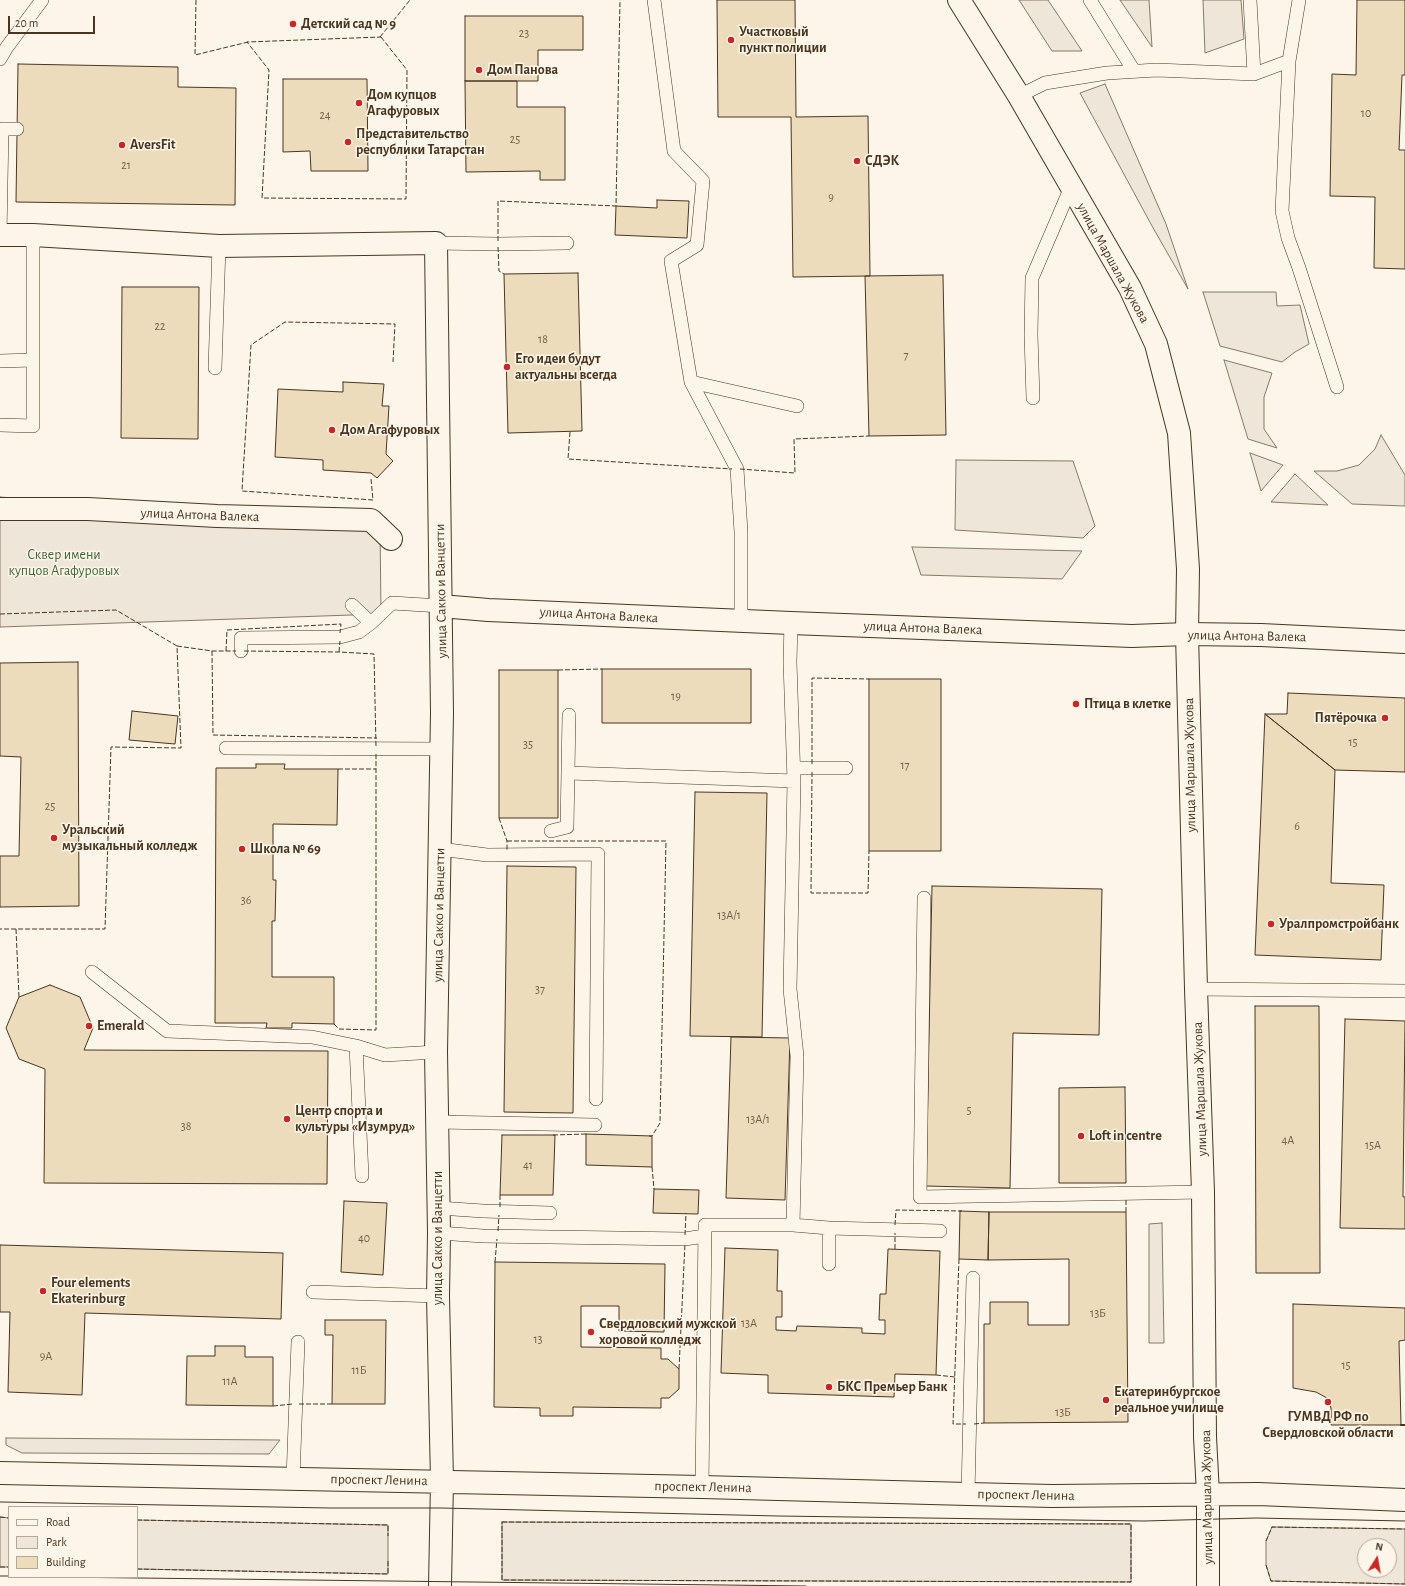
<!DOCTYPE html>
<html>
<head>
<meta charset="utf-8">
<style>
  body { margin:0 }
  #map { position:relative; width:1405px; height:1586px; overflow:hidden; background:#fbf6e9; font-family:"Alegreya Sans",sans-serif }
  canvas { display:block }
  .legend { position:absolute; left:8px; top:1506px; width:130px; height:72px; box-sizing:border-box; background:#fbf6e9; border:1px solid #b4a999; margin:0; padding:5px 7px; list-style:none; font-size:12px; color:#4a3520 }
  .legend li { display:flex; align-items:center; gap:8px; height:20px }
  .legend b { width:20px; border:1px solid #b4a999 }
  .north { position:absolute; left:1357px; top:1538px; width:40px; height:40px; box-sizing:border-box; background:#fbf6e9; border:1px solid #b4a999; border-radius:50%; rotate:11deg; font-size:11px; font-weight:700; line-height:16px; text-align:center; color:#4a3520 }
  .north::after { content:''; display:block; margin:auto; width:14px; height:18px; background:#c62828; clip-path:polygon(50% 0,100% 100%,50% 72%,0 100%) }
  .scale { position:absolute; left:8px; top:16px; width:87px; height:18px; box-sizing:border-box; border:2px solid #4a3520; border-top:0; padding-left:5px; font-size:12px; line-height:14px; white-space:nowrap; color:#4a3520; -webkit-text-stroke:3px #fbf6e9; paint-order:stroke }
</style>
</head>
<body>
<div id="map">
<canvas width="1405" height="1586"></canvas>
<ul class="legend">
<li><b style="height:5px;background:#fbf6e9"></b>Road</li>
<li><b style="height:11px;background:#ede6d9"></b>Park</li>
<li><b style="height:11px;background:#ecdcbc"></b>Building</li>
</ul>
<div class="north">N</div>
<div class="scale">20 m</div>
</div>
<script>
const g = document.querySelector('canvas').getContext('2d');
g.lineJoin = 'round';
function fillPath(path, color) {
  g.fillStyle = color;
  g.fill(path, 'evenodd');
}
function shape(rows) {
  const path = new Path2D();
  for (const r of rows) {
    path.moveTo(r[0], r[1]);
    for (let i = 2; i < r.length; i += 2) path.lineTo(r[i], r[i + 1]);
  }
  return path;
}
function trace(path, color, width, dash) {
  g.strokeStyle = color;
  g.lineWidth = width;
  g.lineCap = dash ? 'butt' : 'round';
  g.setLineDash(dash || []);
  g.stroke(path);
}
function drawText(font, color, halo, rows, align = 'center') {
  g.font = font + ' "Alegreya Sans",sans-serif';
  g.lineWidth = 3;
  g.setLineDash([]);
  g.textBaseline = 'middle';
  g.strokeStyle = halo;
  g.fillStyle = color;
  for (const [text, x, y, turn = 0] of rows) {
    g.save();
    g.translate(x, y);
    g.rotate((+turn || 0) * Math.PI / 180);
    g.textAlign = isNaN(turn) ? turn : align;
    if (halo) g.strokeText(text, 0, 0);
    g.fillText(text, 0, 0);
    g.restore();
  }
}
const green = shape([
  [1019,0,1048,0,1082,51,1052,51,1019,0],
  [1120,0,1149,0,1152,47,1120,0],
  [1203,0,1241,0,1244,39,1205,53,1203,0],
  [1105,84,1166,224,1188,289,1152,226,1080,93,1105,84],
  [1203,292,1276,292,1277,306,1300,305,1309,344,1295,352,1282,362,1220,346,1203,292],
  [1224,360,1272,373,1264,397,1264,429,1277,448,1248,439,1224,360],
  [1381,435,1405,475,1405,506,1352,504,1314,471,1337,471,1359,465,1375,449,1381,435],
  [1250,453,1283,465,1261,491,1250,453],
  [956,460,1073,461,1095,526,1083,538,955,530,956,460],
  [1295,474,1328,505,1271,502,1295,474],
  [0,497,380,525,381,614,0,627,0,497],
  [912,547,1082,551,1062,579,921,575,912,547],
  [1162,1223,1164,1343,1149,1343,1149,1224,1162,1223],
  [6,1438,280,1440,269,1454,22,1453,6,1445,6,1438],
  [0,1517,9,1518,9,1567,0,1567,0,1517],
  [137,1520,388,1525,388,1574,137,1569,137,1520],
  [502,1522,1131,1524,1131,1582,502,1580,502,1522],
  [1272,1527,1405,1529,1405,1584,1271,1581,1266,1565,1266,1541,1272,1527],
  [1365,1546,1389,1546,1389,1570,1365,1570,1365,1546]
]);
fillPath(green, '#ede6d9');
trace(green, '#887966', 1);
const building = shape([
  [717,0,795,0,796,117,868,116,870,276,793,277,791,117,718,117,717,0],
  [1357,0,1405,0,1405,75,1402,75,1399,150,1405,150,1405,269,1374,268,1375,197,1330,196,1332,74,1356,75,1357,0],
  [465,16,583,16,583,50,538,50,538,81,465,81,465,16],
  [18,64,178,67,178,87,236,88,235,205,16,202,18,64],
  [283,79,367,79,368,171,311,171,310,151,283,152,283,79],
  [465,81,517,81,517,107,565,107,565,180,540,180,540,171,466,172,465,81],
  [657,200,689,201,687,238,615,235,616,206,657,208,657,200],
  [578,273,582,431,508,433,504,274,578,273],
  [943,275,946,435,869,436,865,276,943,275],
  [122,287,199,287,198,439,121,438,122,287],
  [343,382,384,384,382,406,389,406,386,454,393,461,377,478,371,473,323,470,323,460,275,457,278,389,343,392,343,382],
  [78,662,79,906,0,907,0,856,19,856,21,757,0,756,0,663,78,662],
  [602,669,751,669,751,723,602,723,602,669],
  [499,670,558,670,558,818,499,818,499,670],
  [869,679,941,679,941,851,869,851,869,679],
  [1288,693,1405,698,1405,772,1335,770,1265,714,1287,714,1288,693],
  [132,711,178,716,175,744,129,740,132,711],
  [1265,714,1335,770,1331,883,1384,885,1381,960,1255,955,1265,714],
  [256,764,285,764,284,769,338,769,337,825,273,824,273,880,276,880,275,921,272,921,272,977,334,977,334,1024,292,1023,292,1028,266,1028,267,1023,215,1023,216,768,256,768,256,764],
  [695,792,767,793,762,1037,690,1036,695,792],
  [507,866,576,867,573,1113,504,1112,507,866],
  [932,886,1102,889,1099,1035,1013,1033,1010,1188,926,1186,932,886],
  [50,985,80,997,93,1028,84,1050,328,1051,327,1184,44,1183,45,1069,19,1059,6,1028,19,997,50,985],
  [1255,1006,1319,1006,1320,1273,1256,1273,1255,1006],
  [1345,1019,1405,1021,1403,1197,1405,1197,1405,1229,1340,1228,1345,1019],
  [731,1037,790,1038,785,1200,726,1198,731,1037],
  [1125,1087,1126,1183,1059,1183,1059,1088,1125,1087],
  [586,1134,652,1136,652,1167,586,1165,586,1134],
  [502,1135,555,1135,553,1195,500,1195,502,1135],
  [654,1189,699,1190,698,1214,653,1213,654,1189],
  [344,1201,387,1203,383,1275,341,1272,344,1201],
  [960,1211,989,1212,988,1260,959,1259,960,1211],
  [989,1212,1126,1212,1128,1422,984,1423,984,1324,990,1324,990,1302,1028,1302,1028,1325,1069,1325,1069,1259,988,1260,989,1212],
  [0,1245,283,1253,281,1319,85,1313,82,1395,8,1392,10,1312,0,1312,0,1245],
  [725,1248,778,1250,777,1291,782,1291,782,1317,776,1317,776,1330,796,1331,797,1326,829,1327,862,1328,862,1333,885,1334,885,1320,879,1320,880,1294,886,1294,888,1249,940,1251,936,1375,895,1374,894,1397,768,1393,768,1375,721,1373,725,1248],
  [495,1262,665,1264,664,1332,619,1331,619,1306,581,1306,581,1347,661,1348,661,1359,668,1359,679,1369,679,1389,669,1398,661,1398,661,1408,573,1407,573,1416,540,1416,540,1408,494,1407,495,1262],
  [1293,1304,1405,1308,1405,1340,1399,1341,1401,1425,1331,1425,1331,1408,1327,1398,1316,1392,1293,1388,1293,1304],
  [325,1320,386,1320,385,1404,332,1404,333,1335,325,1335,325,1320],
  [215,1346,245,1346,245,1357,273,1357,273,1406,186,1405,187,1356,215,1356,215,1346]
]);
fillPath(building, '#ecdcbc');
trace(building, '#4a3520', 1);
const lane = shape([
  [654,0,674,151,703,181,697,245,671,261,691,382,737,469,741,532,741,621],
  [1090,0,1134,71],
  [1250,0,1254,74],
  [0,59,7,47,42,0],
  [1289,61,1282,211,1288,238,1299,268,1337,387],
  [1019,96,1045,83,1107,73,1157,70,1254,74,1289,61,1299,0],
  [0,235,2,129,17,129],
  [436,243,498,244,567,243],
  [0,361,33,360],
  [215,368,219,246],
  [691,382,797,406],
  [1033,398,1031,335,1032,278,1071,187],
  [0,425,33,426,33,235],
  [352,605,371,623,392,603,441,606],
  [241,651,241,638,340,637,359,632,371,623],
  [226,748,441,749],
  [794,768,846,768],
  [569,773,794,781],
  [551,831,567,827,569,715],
  [440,849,487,855,598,854,596,1099],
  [924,898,920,1197,1203,1192],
  [92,972,167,1031,312,1037,356,1046,385,1055,436,1052],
  [1196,989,1405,991],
  [356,1046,362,1176],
  [438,1122,595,1125],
  [439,1208,483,1211,550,1213],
  [793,1225,829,1228,829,1264],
  [829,1228,940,1231],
  [439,1233,483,1236,685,1239,704,1236],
  [313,1292,438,1296],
  [293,1479,298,1342],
  [702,1487,705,1225,793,1225,797,1056,790,989,794,781,790,662,791,623],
  [968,1494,973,1278]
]);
const street = shape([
  [0,235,33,235,219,246,436,243,442,713,436,1052,439,1233,438,1296,442,1481],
  [0,509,88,509,217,516,371,520,391,539],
  [441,606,488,610,791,623,1132,636,1187,634,1261,635,1405,642]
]);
const secondary = shape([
  [959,0,1019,96,1130,288,1156,344,1179,433,1188,569,1187,634,1196,989,1203,1192,1205,1437,1208,1494,1208,1586],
  [0,1473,702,1487,968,1494,1052,1496,1258,1494,1405,1500],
  [440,1586,442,1481]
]);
trace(lane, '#4a3520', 14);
trace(street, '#4a3520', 24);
trace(secondary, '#4a3520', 24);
trace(lane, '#fbf6e9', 13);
trace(street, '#fbf6e9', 22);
trace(secondary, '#fbf6e9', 22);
trace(shape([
  [0,1502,330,1508,441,1508,778,1516,1144,1521,1256,1518,1405,1521],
  [0,1576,9,1576],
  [54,1577,806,1586]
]), '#4a3520', 1);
trace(shape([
  [196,0,195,55,248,42],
  [380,37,410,0],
  [381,37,407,70,406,199,262,198,269,70,247,42,381,37],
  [498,241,498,201,616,206,620,0],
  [498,247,499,271,504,274],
  [570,432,568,459,732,469],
  [740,469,795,473,794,439,869,436],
  [371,479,373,500,242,491,251,345,285,322,395,324,393,362],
  [0,614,116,610,177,646,181,748,111,747,105,929,0,929],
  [177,646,212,651,236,651],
  [212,651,213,735,377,738],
  [226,651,227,630,341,624,340,633],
  [244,651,339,652,374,654,376,746],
  [339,652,340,641],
  [558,670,602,669],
  [812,764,812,678,869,679],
  [338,769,376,769],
  [812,772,811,893,868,893,869,851],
  [499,818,507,841,507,850],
  [507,841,666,841,660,1123,652,1136,649,1136],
  [16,929,19,997],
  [334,1024,339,1029,376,1030,376,752],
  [553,1135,587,1134],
  [652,1167,654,1189],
  [500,1207,500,1195],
  [1126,1212,1126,1199],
  [895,1225,896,1210,962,1211],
  [498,1231,499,1215],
  [685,1235,686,1213],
  [895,1249,895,1233],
  [959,1259,953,1424,966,1424],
  [495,1262,497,1239],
  [679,1369,685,1243],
  [936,1375,955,1377],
  [299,1404,332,1404],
  [273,1406,293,1404],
  [974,1424,984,1423],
  [0,1517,9,1518],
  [137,1520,388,1525,388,1536],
  [502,1522,1131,1524,1131,1582,502,1580,502,1522],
  [1266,1541,1272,1527,1405,1529],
  [1266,1565,1271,1581,1405,1584],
  [0,1567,9,1567],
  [137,1569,388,1574,388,1559]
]), '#4a3520', 1, [5, 2]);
trace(shape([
  [1401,1425,1405,1425]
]), '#4a3520', 2);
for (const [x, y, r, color] of [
  [293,24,4,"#c62828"],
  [731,40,4,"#c62828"],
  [479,70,4,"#c62828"],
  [359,103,4,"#c62828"],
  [348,142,4,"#c62828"],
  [122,145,4,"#c62828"],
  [857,161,4,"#c62828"],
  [507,367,4,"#c62828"],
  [332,430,4,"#c62828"],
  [1076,704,4,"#c62828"],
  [1385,718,4,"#c62828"],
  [54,838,4,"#c62828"],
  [242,849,4,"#c62828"],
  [1271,924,4,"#c62828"],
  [89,1026,4,"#c62828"],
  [287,1119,4,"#c62828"],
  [1081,1136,4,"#c62828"],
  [43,1291,4,"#c62828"],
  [591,1332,4,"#c62828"],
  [829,1387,4,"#c62828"],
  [1106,1400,4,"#c62828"],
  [1328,1402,4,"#c62828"]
]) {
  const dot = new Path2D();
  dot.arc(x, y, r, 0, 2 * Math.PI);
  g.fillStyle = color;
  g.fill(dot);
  trace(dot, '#fbf6e9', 1.5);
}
drawText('12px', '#725f47', null, [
  ["23",524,33],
  ["10",1366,113],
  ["24",325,115],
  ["25",515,139],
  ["21",126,165],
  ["9",831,197],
  ["22",160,326],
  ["18",543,339],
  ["7",906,355],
  ["19",676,696],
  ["15",1353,742],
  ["35",528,744],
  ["17",905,765],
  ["25",50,806],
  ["6",1297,826],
  ["36",246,900],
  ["13А/1",729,915],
  ["37",540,989],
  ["5",969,1110],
  ["13А/1",758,1119],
  ["38",186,1126],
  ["4А",1288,1140],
  ["15А",1373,1145],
  ["41",528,1165],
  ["40",364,1238],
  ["13Б",1098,1313],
  ["13А",749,1323],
  ["13",538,1339],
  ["9А",46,1356],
  ["15",1346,1365],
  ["11Б",359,1370],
  ["11А",230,1381],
  ["13Б",1063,1412]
]);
drawText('bold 14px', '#4a3520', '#fbf6e9', [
  ["Детский сад № 9",301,24],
  ["Участковый",739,32],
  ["пункт полиции",739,48],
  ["Дом Панова",487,70],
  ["Дом купцов",367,95],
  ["Агафуровых",367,111],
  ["Представительство",356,134],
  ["республики Татарстан",356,150],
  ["AversFit",130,145],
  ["СДЭК",865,161],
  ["Его идеи будут",515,359],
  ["актуальны всегда",515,375],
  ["Дом Агафуровых",340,430],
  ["Птица в клетке",1084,704],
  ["Пятёрочка",1377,718,"right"],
  ["Уральский",62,830],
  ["музыкальный колледж",62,846],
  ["Школа № 69",250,849],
  ["Уралпромстройбанк",1279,924],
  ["Emerald",97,1026],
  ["Центр спорта и",295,1111],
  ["культуры «Изумруд»",295,1127],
  ["Loft in centre",1089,1136],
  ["Four elements",51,1283],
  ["Ekaterinburg",51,1299],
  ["Свердловский мужской",599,1324],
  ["хоровой колледж",599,1340],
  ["БКС Премьер Банк",837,1387],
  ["Екатеринбургское",1114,1392],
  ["реальное училище",1114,1408],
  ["ГУМВД РФ по",1328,1417,"center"],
  ["Свердловской области",1328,1433,"center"]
], 'left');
drawText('14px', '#4a3520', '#fbf6e9', [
  ["улица Маршала Жукова",1113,263,61],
  ["улица Антона Валека",200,515,2],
  ["улица Сакко и Ванцетти",441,591,-91],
  ["улица Антона Валека",599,615,3],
  ["улица Антона Валека",923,628,2],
  ["улица Антона Валека",1247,636,1],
  ["улица Маршала Жукова",1190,765,-91],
  ["улица Сакко и Ванцетти",439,915,-89],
  ["улица Маршала Жукова",1200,1089,-92],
  ["улица Сакко и Ванцетти",438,1238,-90],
  ["проспект Ленина",379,1480,1],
  ["проспект Ленина",703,1487,1],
  ["проспект Ленина",1026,1495,1],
  ["улица Маршала Жукова",1207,1497,-91]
]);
drawText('14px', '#436837', '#fbf6e9', [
  ["Сквер имени",64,555],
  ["купцов Агафуровых",64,571]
]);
</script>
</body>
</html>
